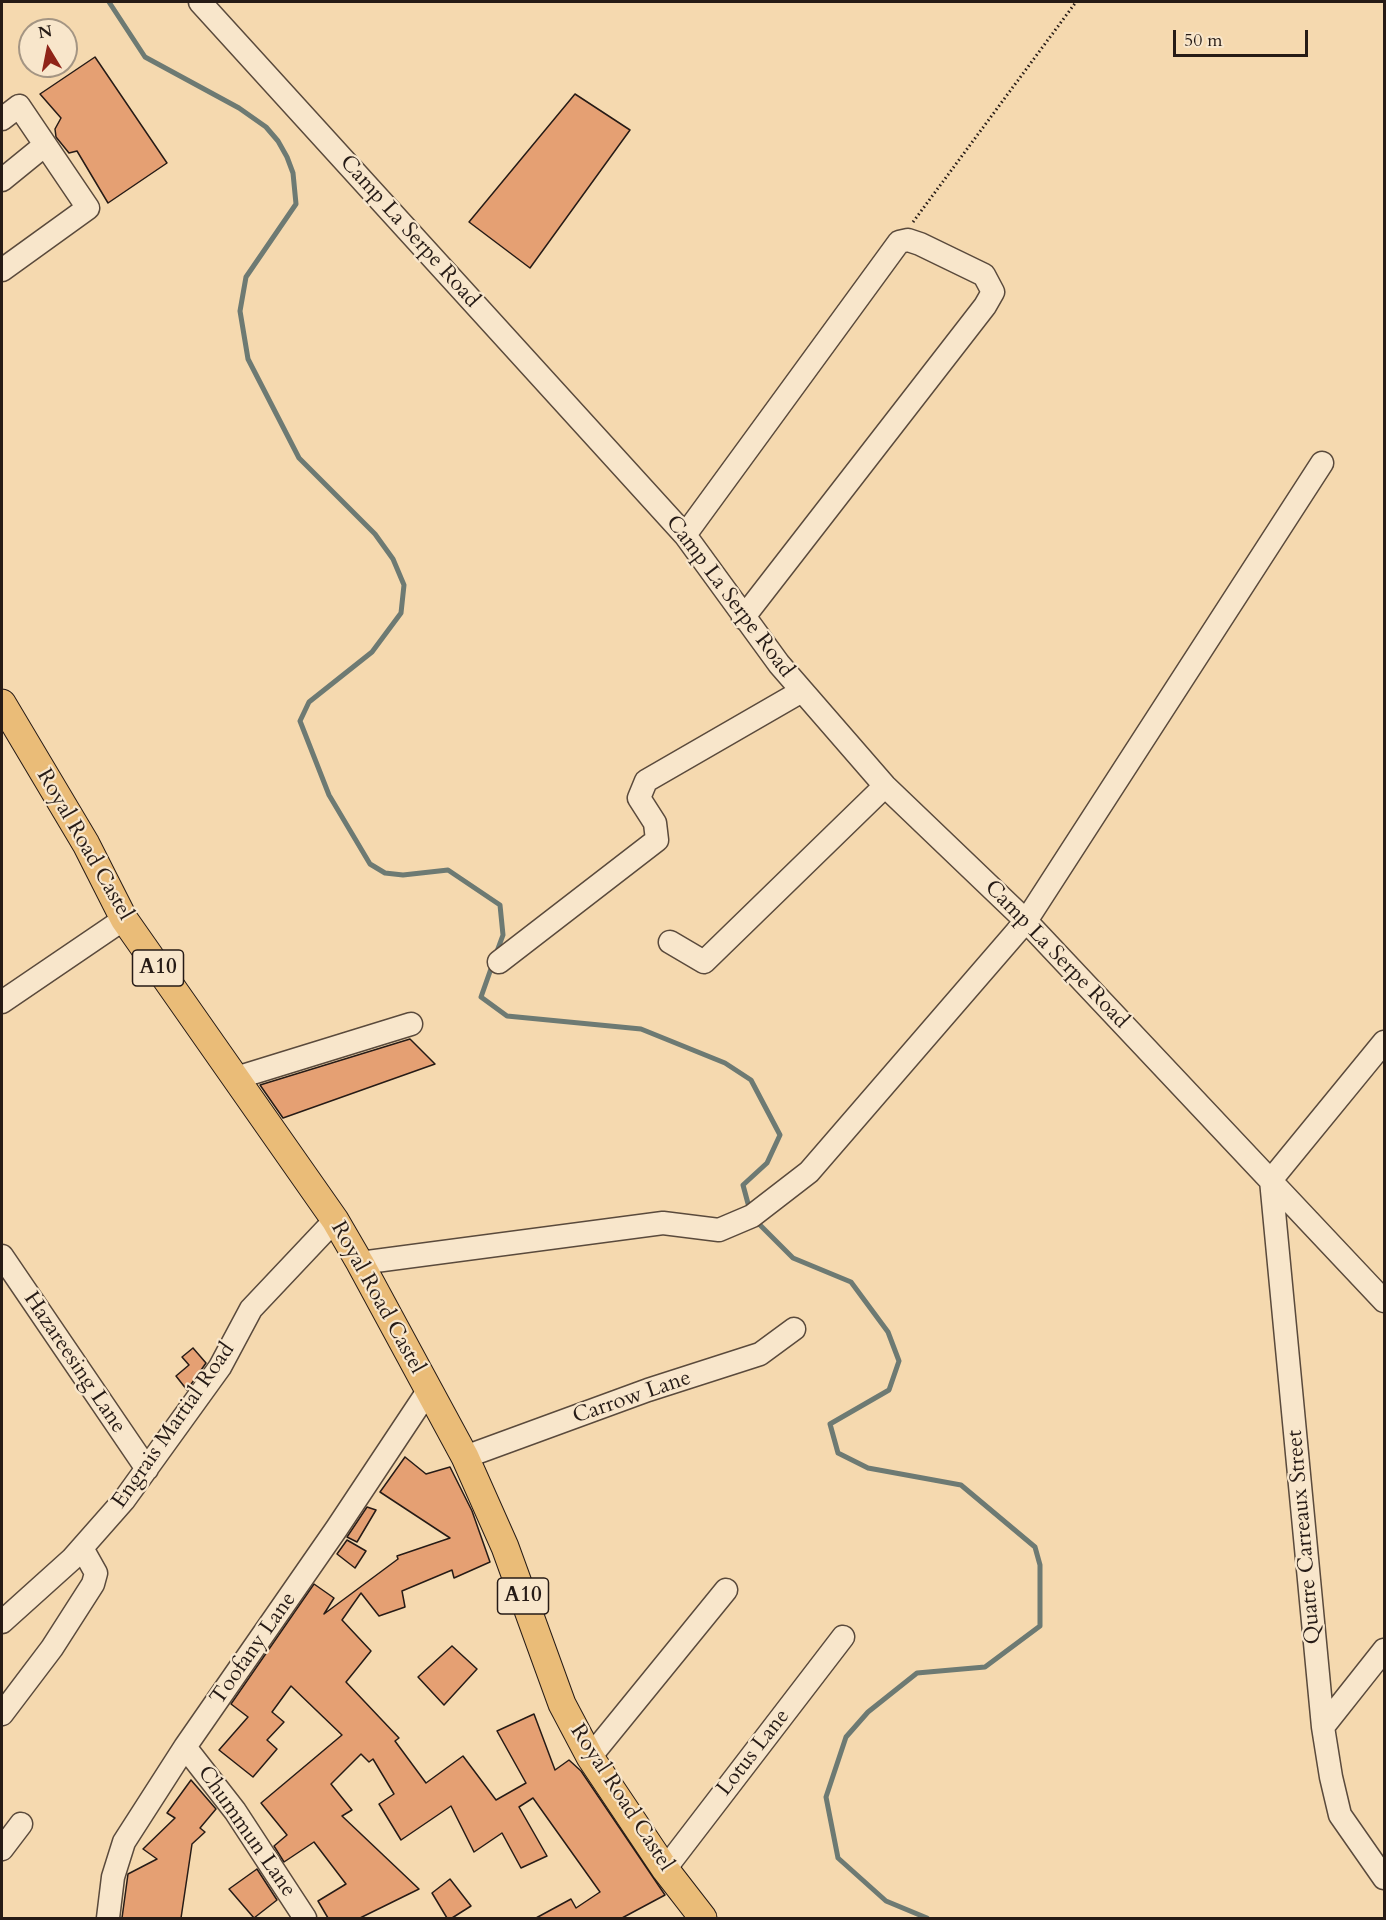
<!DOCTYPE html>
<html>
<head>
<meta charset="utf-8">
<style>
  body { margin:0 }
  #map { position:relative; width:1386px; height:1920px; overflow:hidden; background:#f5d9af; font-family:Cardo,serif }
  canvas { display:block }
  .frame { position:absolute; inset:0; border:3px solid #261b16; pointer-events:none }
  .north { position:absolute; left:18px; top:18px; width:60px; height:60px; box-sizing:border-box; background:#f8e6cb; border:2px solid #a49583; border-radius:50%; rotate:350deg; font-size:16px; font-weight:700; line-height:24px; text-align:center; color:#261b16 }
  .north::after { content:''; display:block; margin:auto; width:21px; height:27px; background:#8f2418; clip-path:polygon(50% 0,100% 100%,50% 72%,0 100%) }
  .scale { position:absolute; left:1173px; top:30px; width:135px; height:27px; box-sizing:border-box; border:3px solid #261b16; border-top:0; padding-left:8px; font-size:18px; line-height:21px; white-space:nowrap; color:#261b16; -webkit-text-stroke:4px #f8e6cb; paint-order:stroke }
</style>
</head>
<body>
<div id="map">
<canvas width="1386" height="1920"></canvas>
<div class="frame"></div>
<div class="north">N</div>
<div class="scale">50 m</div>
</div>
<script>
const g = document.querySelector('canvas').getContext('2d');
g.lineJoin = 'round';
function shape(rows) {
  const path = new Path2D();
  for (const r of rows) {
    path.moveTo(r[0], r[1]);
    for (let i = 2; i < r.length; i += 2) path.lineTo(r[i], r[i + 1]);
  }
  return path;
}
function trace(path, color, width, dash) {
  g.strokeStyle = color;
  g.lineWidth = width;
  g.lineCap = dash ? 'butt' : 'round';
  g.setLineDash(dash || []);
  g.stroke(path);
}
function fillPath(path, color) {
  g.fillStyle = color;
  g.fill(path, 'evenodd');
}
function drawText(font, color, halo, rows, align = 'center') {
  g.font = font + ' Cardo,serif';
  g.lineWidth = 4.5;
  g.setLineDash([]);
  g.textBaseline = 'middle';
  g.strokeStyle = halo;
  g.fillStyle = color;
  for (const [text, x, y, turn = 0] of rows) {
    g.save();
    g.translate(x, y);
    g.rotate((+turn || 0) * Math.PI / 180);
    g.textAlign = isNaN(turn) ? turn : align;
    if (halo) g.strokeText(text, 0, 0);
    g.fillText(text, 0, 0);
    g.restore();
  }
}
trace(shape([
  [109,2,145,57,239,108,266,127,278,141,287,157,293,173,296,204,246,277,240,311,248,359,299,458,375,534,393,559,404,585,401,613,372,652,309,702,300,721,329,795,370,864,385,873,403,875,448,870,500,905,503,935,496,954],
  [493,963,481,997,507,1016,641,1029,725,1063,751,1080,780,1135,767,1163,743,1185,750,1211],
  [756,1221,793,1258,851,1282,888,1332,899,1361,889,1390,830,1424,838,1453,868,1468,961,1485,1035,1547,1040,1565,1040,1626,985,1667,917,1673,868,1712,846,1737,826,1797,838,1858,886,1901,927,1918]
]), '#6d7a73', 5);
const building = shape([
  [95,57,167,163,108,203,77,151,69,153,56,137,55,129,61,118,40,94,95,57],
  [575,94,630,130,530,268,469,222,575,94],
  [410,1039,435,1064,283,1118,260,1085,410,1039],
  [193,1348,206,1363,187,1390,176,1376,189,1365,182,1357,193,1348],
  [405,1457,426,1474,450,1467,472,1511,490,1562,454,1578,452,1570,402,1591,405,1607,379,1616,361,1593,342,1620,371,1651,346,1682,399,1738,395,1741,426,1783,463,1756,496,1800,526,1783,497,1731,534,1714,555,1770,569,1760,581,1771,665,1895,622,1918,536,1918,571,1899,576,1908,600,1892,533,1798,519,1807,547,1856,521,1868,502,1833,474,1852,451,1806,401,1840,379,1804,394,1794,373,1759,369,1762,361,1754,331,1784,352,1810,342,1816,419,1889,360,1918,328,1918,318,1901,346,1884,314,1842,284,1862,274,1846,287,1835,261,1803,342,1735,291,1686,272,1712,284,1722,267,1740,277,1749,253,1777,219,1750,248,1717,231,1704,314,1584,334,1598,324,1614,398,1559,397,1556,450,1538,380,1492,405,1457],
  [367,1507,376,1510,357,1542,347,1537,367,1507],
  [347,1540,366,1551,355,1568,337,1554,347,1540],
  [452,1646,477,1669,444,1705,418,1677,452,1646],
  [191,1780,216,1809,200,1828,205,1832,192,1844,181,1918,122,1918,128,1874,157,1859,143,1849,175,1818,167,1813,191,1780],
  [257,1869,277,1900,254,1918,229,1889,257,1869],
  [450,1879,471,1906,452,1918,447,1918,432,1893,450,1879]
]);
fillPath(building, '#e5a073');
trace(building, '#261b16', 1.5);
const minor = shape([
  [200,2,685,535,779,664,885,786,1026,921,1384,1301],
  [2,119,19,106,88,208,2,270],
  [2,180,45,145],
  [685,535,899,242,908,240,920,244,984,275,993,292,985,306,743,618],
  [670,942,704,962,885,786],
  [499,962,657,840,655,823,639,798,646,781,802,691],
  [2,1002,124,919],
  [236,1078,411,1024],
  [1271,1180,1323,1727,1331,1777,1340,1815,1384,1878],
  [1271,1180,1384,1042],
  [2,1256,147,1469],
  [360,1263,663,1223,719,1230,752,1216,809,1172,1026,921,1322,463],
  [465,1457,648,1390,760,1354,794,1329],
  [2,1622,72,1559,124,1500,220,1367,251,1309,335,1220],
  [2,1714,52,1648,93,1584,96,1573,82,1548],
  [1323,1727,1384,1650],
  [185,1747,235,1811,305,1918],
  [590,1757,726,1590],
  [2,1849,21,1824],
  [665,1869,843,1637],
  [108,1918,113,1877,124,1842,185,1747,337,1528,428,1391]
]);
const major = shape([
  [2,703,86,844,124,919,335,1220,360,1263,465,1457,505,1547,562,1704,590,1757,665,1869,703,1918]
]);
trace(minor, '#5a4a3c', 25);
trace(major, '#261b16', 29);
trace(shape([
  [913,222,1076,2]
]), '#261b16', 3, [1.5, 3]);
trace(minor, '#f8e6cb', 22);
trace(major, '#eabc78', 27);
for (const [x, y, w] of [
  [158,968,51],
  [523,1596,51]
]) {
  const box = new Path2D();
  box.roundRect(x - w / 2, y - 18, w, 36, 4.5);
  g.fillStyle = '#f8e6cb';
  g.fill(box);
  trace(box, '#261b16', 1.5);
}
drawText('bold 21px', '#261b16', null, [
  ["A10",158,968],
  ["A10",523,1596]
]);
drawText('22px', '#261b16', '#f8e6cb', [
  ["Camp La Serpe Road",409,232,48],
  ["Camp La Serpe Road",729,597,53],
  ["Royal Road Castel",84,845,60],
  ["Camp La Serpe Road",1056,955,46],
  ["Royal Road Castel",377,1298,61],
  ["Hazareesing Lane",74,1363,56],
  ["Carrow Lane",632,1398,-19],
  ["Engrais Martial Road",174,1426,-55],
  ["Quatre Carreaux Street",1305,1537,-95],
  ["Toofany Lane",254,1649,-55],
  ["Lotus Lane",754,1753,-52],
  ["Royal Road Castel",621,1798,57],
  ["Chummun Lane",246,1832,55]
]);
</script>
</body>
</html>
